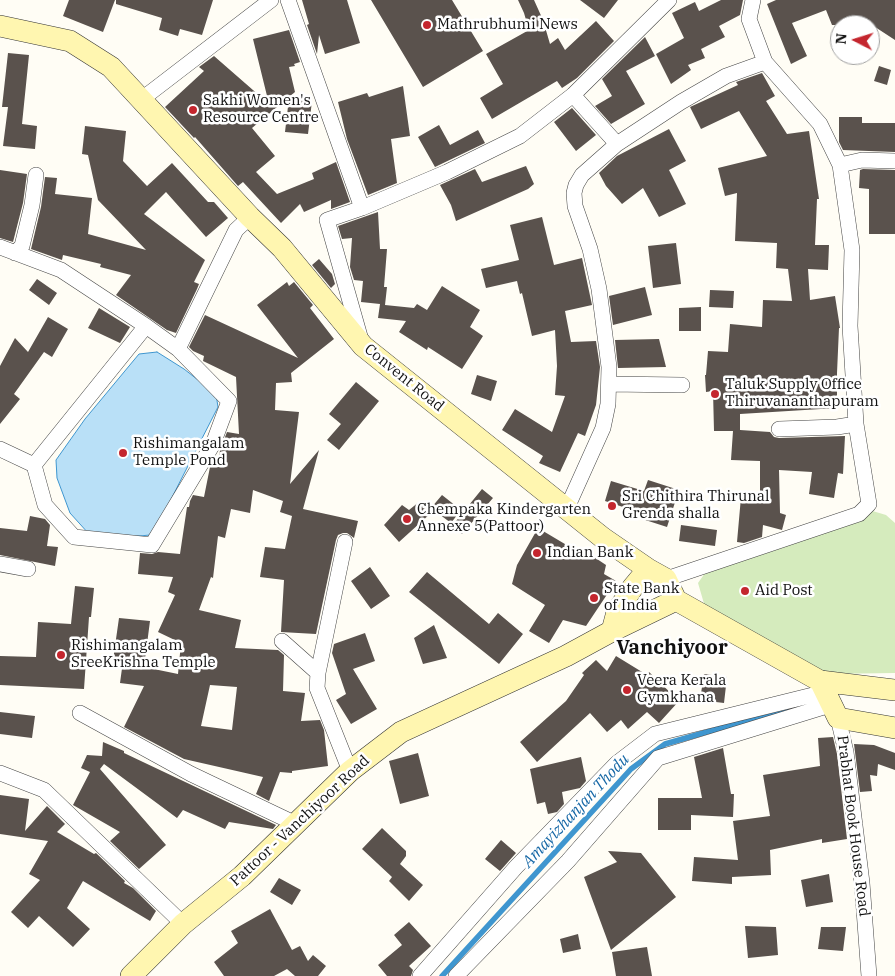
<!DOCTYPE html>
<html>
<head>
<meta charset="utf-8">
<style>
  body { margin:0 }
  #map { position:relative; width:895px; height:976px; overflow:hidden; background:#fffdf5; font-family:"IBM Plex Serif",serif }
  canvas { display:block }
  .north { position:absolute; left:830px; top:15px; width:50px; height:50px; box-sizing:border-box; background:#fff; border:1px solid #a0a0a0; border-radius:50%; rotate:275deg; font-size:14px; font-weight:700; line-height:20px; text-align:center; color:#111 }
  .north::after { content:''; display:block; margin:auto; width:18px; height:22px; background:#c4262e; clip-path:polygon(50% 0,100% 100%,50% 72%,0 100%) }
</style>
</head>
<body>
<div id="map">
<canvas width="895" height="976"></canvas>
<div class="north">N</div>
</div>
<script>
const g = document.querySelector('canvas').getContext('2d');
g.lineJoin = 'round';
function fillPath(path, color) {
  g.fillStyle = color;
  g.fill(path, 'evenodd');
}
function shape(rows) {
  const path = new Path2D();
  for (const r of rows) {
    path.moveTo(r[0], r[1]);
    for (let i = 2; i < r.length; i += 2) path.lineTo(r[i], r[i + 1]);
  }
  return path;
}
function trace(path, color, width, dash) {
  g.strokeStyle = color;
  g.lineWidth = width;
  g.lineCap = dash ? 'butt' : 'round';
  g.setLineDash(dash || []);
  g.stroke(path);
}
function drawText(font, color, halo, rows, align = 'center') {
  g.font = font + ' "IBM Plex Serif",serif';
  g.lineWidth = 5;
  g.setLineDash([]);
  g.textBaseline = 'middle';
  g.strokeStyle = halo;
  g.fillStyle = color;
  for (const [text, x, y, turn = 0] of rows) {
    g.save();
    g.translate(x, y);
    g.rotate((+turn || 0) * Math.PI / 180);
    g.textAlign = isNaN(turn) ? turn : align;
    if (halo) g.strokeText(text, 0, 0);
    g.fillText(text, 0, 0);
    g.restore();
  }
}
fillPath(shape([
  [859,507,886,515,895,523,895,673,827,674,705,607,698,583,705,573,782,548]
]), '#d5ebbd');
const water = shape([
  [157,352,184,369,216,394,218,407,163,515,150,535,129,537,89,534,70,513,57,478,56,460,85,419,139,354,157,352]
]);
fillPath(water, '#b9e0f7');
trace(water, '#3f96cf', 1);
trace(shape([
  [442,976,631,769,665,744,801,705]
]), '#3f96cf', 5.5);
fillPath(shape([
  [69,0,115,0,103,32,63,16],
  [116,0,213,0,202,35,180,29,178,36,159,30,162,18,116,4],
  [302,0,347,0,360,43,325,54,319,35,317,54,307,25,309,24],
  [371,0,452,0,483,51,423,87],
  [518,0,534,0,543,20,550,44,558,38,565,50,596,21,614,41,577,78,562,88,557,81,492,119,480,98,503,84,486,54,529,30,524,13],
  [580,0,618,0,604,18],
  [721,0,743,0,740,15,719,26,725,37,701,49,705,58,688,65,691,70,671,84,656,54,684,38,672,13,695,2,699,11],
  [776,0,895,0,895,40,872,25,832,25,826,10,792,23,807,56,791,64,767,4],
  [289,30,300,62,294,64,295,66,289,67,295,92,252,128,275,156,256,172,277,194,314,179,312,173,336,162,350,202,331,209,331,200,304,212,300,204,281,223,243,182,238,186,195,137,194,138,165,107,204,71,199,67,214,56,269,104,253,39],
  [645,37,655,56,626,71,645,104,611,124,595,106,612,96,602,79],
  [8,53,29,55,22,124,37,126,35,149,3,146,8,107,2,107],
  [879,66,891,70,887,85,874,81],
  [762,73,775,96,766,101,787,134,809,131,819,199,817,199,815,245,829,245,828,270,808,269,810,300,835,296,840,328,839,328,837,373,837,408,740,414,740,430,770,432,774,437,779,438,845,436,843,474,838,473,834,498,809,494,812,472,779,470,780,513,786,515,782,530,763,525,762,537,744,543,737,542,741,497,760,499,760,461,731,460,733,431,714,431,713,391,706,392,705,375,706,375,708,351,728,352,730,324,762,327,763,300,792,301,788,269,776,268,777,243,735,241,737,193,725,196,718,168,767,156,739,111,701,129,690,107,738,85,736,82],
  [403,86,410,136,391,139,397,183,368,195,347,139,338,102,367,93,369,97],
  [289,98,312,101,308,134,285,132],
  [572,108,596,135,576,151,554,122],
  [839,117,862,117,862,123,895,123,895,152,843,150,839,142],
  [439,125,450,145,478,130,485,143,435,167,418,137],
  [85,126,126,131,123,161,147,186,172,163,208,202,214,202,228,218,206,237,166,192,144,214,205,260,194,282,199,284,197,289,176,333,167,330,116,295,131,275,100,267,101,264,63,255,62,260,31,249,41,207,45,177,57,178,55,194,92,198,88,234,146,250,98,200,88,155,82,154],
  [669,129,686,161,669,170,686,204,659,217,643,188,622,204,606,186,599,173,617,156],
  [526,166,534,184,528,189,456,221,451,205,440,185,475,169,482,182],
  [863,169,895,170,895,234,869,234,869,189,859,188,860,170],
  [0,170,27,174,23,203,13,242,0,238],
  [378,212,380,249,387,249,384,287,387,287,385,305,414,308,417,304,427,310,442,286,480,310,470,327,483,336,462,369,428,347,427,350,399,332,406,321,378,318,380,304,361,302,363,281,354,280,350,267,352,238,342,239,338,226],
  [542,217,554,265,582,258,592,305,565,311,571,342,596,341,600,367,596,405,585,436,578,433,560,472,539,463,543,456,502,430,515,409,552,432,565,396,555,395,557,366,555,330,532,336,522,293,520,294,517,281,486,288,481,269,519,260,510,225],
  [676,243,681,284,653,288,648,246],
  [319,259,332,274,335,284,331,288,312,265],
  [37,279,57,293,49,305,29,290],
  [287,282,289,286,294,282,313,305,310,308,334,339,291,373,292,382,276,383,275,410,299,412,290,484,319,450,303,509,358,521,354,538,347,533,343,533,338,535,336,540,316,634,281,632,284,580,260,577,265,547,285,549,292,516,280,512,283,501,253,490,250,513,231,509,225,538,218,536,213,578,211,577,199,610,241,620,235,648,278,650,284,655,283,691,305,693,301,721,320,720,324,730,328,766,292,771,292,773,280,772,269,801,256,794,263,777,184,759,124,727,144,686,120,683,123,661,113,660,119,618,150,621,144,667,178,674,181,643,158,632,175,595,168,592,173,577,138,574,140,553,152,554,158,552,180,554,187,507,189,507,190,501,193,495,204,497,210,467,215,458,219,459,220,450,227,432,239,434,236,377,203,361,204,356,193,351,189,347,205,315,298,358,257,305],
  [210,685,237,687,232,730,201,726],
  [645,287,652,315,613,325,609,296],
  [710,290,734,291,733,308,709,307],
  [701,307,701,331,679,331,679,308],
  [99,308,130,327,120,343,88,328],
  [48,317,68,329,52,357,44,352,14,394,20,399,0,424,0,366,15,338,28,352],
  [659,339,666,367,618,368,615,340],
  [477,375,497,381,491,401,471,394],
  [356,382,379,401,339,450,327,440,341,424,329,414],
  [648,480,679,490,667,527,636,517,638,512,605,501,611,481,644,491],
  [482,489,493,498,462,534,452,526],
  [442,495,461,510,451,523,431,508],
  [419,502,431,513,399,542,384,525,402,505,409,510],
  [30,516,45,519,50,525,47,546,58,547,55,566,0,555,0,528,27,531],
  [681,525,717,530,715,546,679,541],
  [538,528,580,553,582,549,606,565,604,574,616,581,586,626,563,620,549,643,529,631,545,605,512,584,517,565],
  [370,567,390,596,371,609,351,581],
  [427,572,489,624,498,613,523,634,499,664,409,592],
  [75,586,94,588,91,617,89,617,84,689,0,685,0,656,36,657,38,622,71,624],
  [434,625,447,658,423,664,414,638],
  [365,633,375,661,353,669,377,709,351,724,336,700,346,694,332,653,334,644],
  [616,656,647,675,649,672,679,701,659,723,647,712,628,729,621,720,607,732,590,713,537,762,520,742,566,701,584,675,582,673,596,660,607,671],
  [704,674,727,677,724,703,700,700],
  [0,712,35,716,32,738,0,734],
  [833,737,837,754,847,839,822,843,822,839,770,850,771,875,732,877,732,884,692,881,694,857,738,860,733,821,770,816,763,775,820,766,818,738],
  [103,742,124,751,124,753,276,825,273,829,229,822,225,829,183,810,177,818,104,764,100,769,166,845,139,869,110,841,120,832,73,805,90,772,81,768,87,755,102,756],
  [854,744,874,745,895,753,895,770,878,764,877,776,870,775,872,791,860,792],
  [723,748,731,794,734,794,733,817,691,815,691,830,658,830,658,798,702,798,694,757],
  [418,753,429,796,400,804,389,761],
  [581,757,586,781,580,788,562,792,564,804,557,812,548,814,545,802,537,804,530,769],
  [0,795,29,799,25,831,47,806,65,824,57,832,94,854,96,853,125,881,124,883,133,888,156,911,150,921,83,881,67,908,90,929,73,947,39,916,28,928,11,912,40,880,29,874,48,841,0,834],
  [382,828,406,851,406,856,400,864,423,885,409,901,389,881,392,877,362,849],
  [501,840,516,853,500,871,485,859],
  [608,851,641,853,676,897,611,950,584,877,617,862],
  [829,874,833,902,806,907,801,880],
  [279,878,301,890,292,905,270,892],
  [270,909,292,950,300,946,308,961,313,955,326,966,318,976,295,976,287,969,274,976,224,976,214,962,238,943,231,931],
  [409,922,431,946,409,966,413,970,411,976,387,976,378,965,402,945,394,935],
  [745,926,776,927,778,955,748,958],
  [821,927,846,927,843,951,818,949],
  [578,934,581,949,563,953,560,939],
  [647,947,652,976,616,976,612,952]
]), '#5a524d');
const street = shape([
  [288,0,362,208],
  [573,95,617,144],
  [142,99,271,0],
  [840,165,862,160,895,161],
  [0,247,61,270,146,326],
  [15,253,22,246,32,205,36,175],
  [146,326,178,349,229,401,213,444,152,545,74,537,45,505,34,465,146,326],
  [361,340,327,220,362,208,447,172,520,136,573,95,669,0],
  [178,349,236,230,250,217],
  [609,384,682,385],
  [779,429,837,427,856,424],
  [0,449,34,465],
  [567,508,603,428,608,404,609,367,599,289,590,249,575,206,574,193,576,185,582,175,617,144,681,102,726,76,765,62,749,19,753,0],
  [345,542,318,673,317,688,350,771],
  [0,564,28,569],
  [666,579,859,514,869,504,856,424,850,326,852,250,840,165,820,124,765,62],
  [282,641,318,673],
  [80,713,191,774,296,824],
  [838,718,846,752,862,883,869,976],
  [0,773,44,790,183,924],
  [420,976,516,867,617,763,655,734,825,692],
  [456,976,568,861,658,758,830,705]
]);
const secondary = shape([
  [0,26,70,41,111,67,250,217,282,248,363,346,603,538,648,569,666,579,676,600,820,681,895,690],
  [612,631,617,612,633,587,648,569],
  [820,681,838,718,895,728],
  [131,976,183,924,242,876,350,771,401,732,566,656,612,631,676,600]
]);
trace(street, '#444', 16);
trace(secondary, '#333', 22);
trace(street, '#fff', 15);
trace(secondary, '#fff6b0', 21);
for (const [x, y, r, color] of [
  [427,25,5,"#c4262e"],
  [193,110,5,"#c4262e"],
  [715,394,5,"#c4262e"],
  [123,453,5,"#c4262e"],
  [612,506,5,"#c4262e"],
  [407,519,5,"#c4262e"],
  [537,553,5,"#c4262e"],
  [745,591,5,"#c4262e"],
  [594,598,5,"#c4262e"],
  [61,655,5,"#c4262e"],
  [627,690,5,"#c4262e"]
]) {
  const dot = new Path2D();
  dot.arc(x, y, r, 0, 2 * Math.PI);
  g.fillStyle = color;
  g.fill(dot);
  trace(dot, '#fff', 2);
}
drawText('15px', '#111', '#fff', [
  ["Mathrubhumi News",437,25],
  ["Sakhi Women's",203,101],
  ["Resource Centre",203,118],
  ["Taluk Supply Office",725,385],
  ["Thiruvananthapuram",725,402],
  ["Rishimangalam",133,444],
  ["Temple Pond",133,461],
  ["Sri Chithira Thirunal",622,497],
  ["Grenda shalla",622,514],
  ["Chempaka Kindergarten",417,510],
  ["Annexe 5(Pattoor)",417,527],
  ["Indian Bank",547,553],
  ["State Bank",604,589],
  ["of India",604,606],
  ["Aid Post",755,591],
  ["Rishimangalam",71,646],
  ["SreeKrishna Temple",71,663],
  ["Veera Kerala",637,681],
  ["Gymkhana",637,698]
], 'left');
drawText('15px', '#111', '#fff', [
  ["Convent Road",404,378,39],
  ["Pattoor - Vanchiyoor Road",300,821,-43],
  ["Prabhat Book House Road",853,826,83]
]);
drawText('italic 16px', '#1768a6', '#fff', [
  ["Amayizhanjan Thodu",576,811,-47]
]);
drawText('bold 20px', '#111', '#fff', [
  ["Vanchiyoor",672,648]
]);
</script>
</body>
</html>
